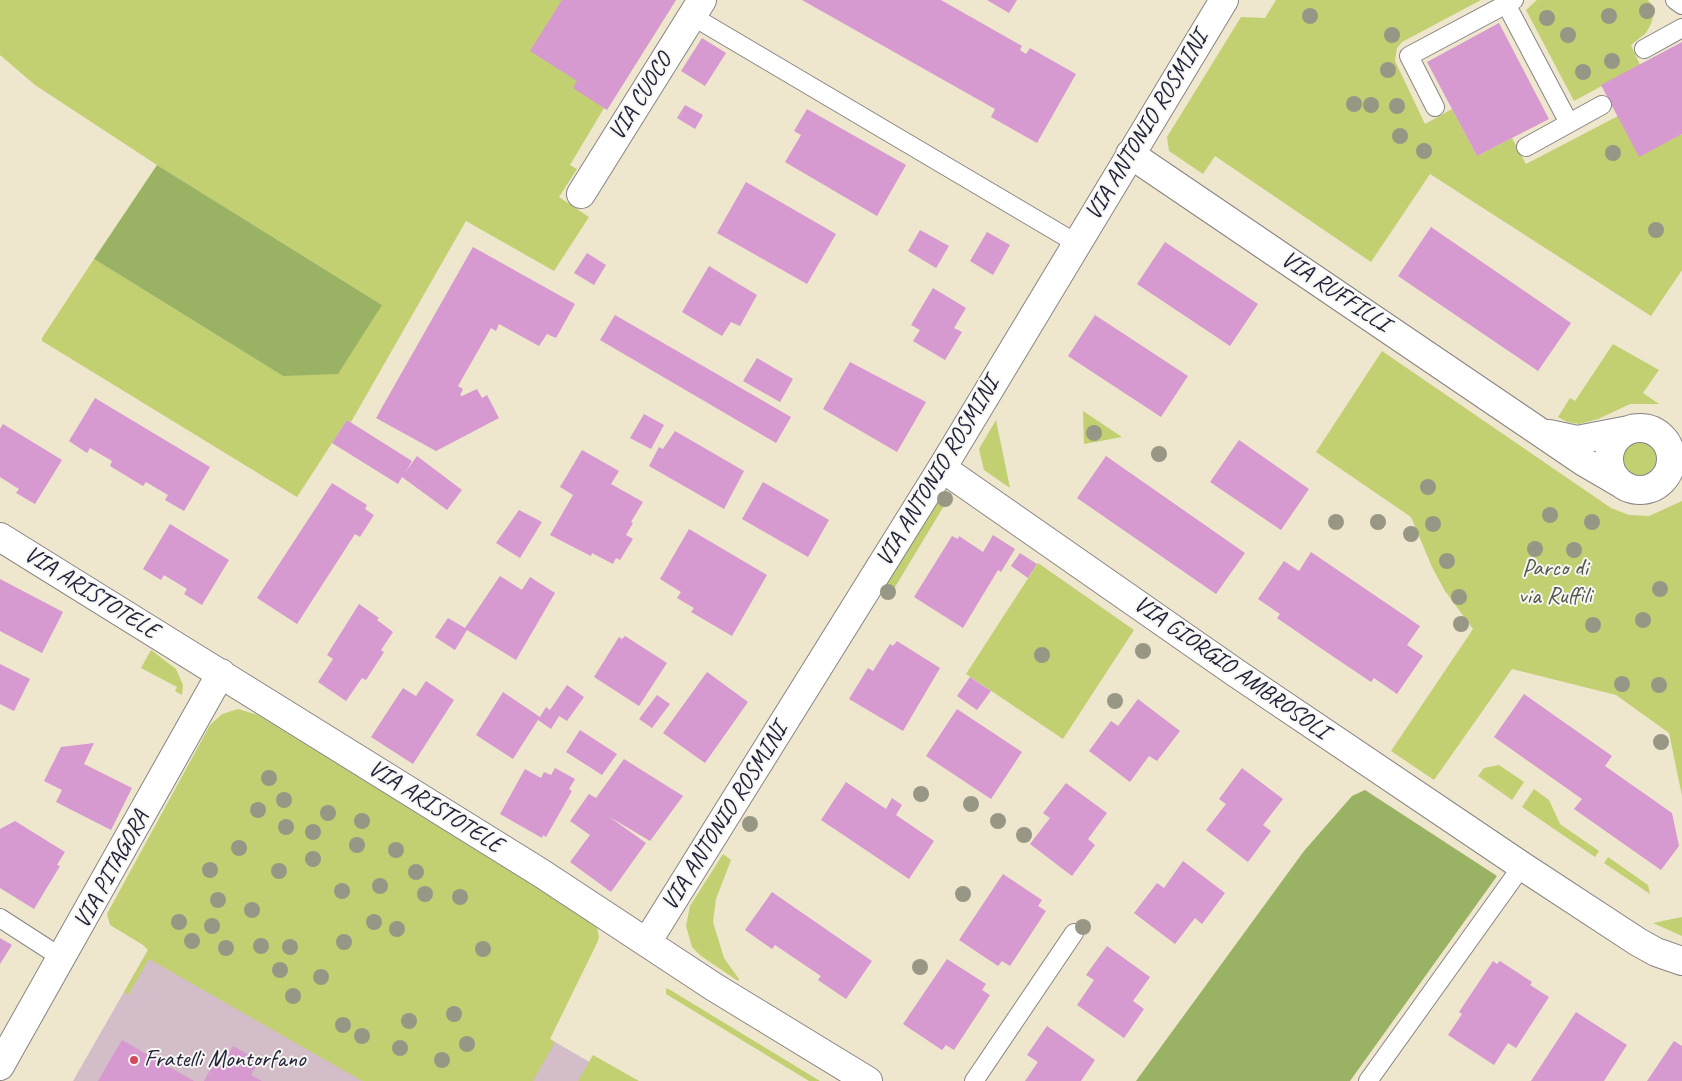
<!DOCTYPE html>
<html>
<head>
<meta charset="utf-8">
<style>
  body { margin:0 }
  canvas { display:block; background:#eee6cd }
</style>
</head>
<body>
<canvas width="1682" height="1081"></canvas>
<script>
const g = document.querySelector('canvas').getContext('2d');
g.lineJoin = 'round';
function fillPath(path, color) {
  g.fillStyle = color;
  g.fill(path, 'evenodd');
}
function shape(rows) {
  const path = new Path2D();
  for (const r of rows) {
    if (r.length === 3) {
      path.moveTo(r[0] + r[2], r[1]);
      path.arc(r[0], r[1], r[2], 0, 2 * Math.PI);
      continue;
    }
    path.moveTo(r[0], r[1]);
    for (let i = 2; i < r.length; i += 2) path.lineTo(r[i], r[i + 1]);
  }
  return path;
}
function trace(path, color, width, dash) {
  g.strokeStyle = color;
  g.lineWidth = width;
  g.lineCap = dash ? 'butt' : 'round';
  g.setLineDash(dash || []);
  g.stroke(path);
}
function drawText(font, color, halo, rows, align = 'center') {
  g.font = font + ' Caveat,sans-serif';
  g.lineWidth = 4;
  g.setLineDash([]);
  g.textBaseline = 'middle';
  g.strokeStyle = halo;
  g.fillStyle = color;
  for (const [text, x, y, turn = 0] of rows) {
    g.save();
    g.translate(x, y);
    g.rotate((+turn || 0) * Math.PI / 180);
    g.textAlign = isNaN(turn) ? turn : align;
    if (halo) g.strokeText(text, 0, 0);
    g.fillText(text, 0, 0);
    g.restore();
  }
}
fillPath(shape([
  [148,950,374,1081,73,1081],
  [550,1039,622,1081,527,1081]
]), '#d2bdc8');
fillPath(shape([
  [0,0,676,0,607,109,604,108,570,165,577,169,559,197,589,217,554,271,466,221,351,422,347,420,297,497,42,341,42,338,94,259,283,376,382,305,157,165,35,85,0,55],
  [1276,0,1481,0,1402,42,1397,48,1395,61,1425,124,1452,109,1477,156,1512,138,1526,164,1618,116,1639,156,1682,134,1682,270,1651,316,1430,174,1371,262,1215,156,1203,174,1169,151,1167,137,1241,17,1265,18],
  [1537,0,1648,0,1655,9,1651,24,1646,33,1631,45,1640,65,1574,101,1526,10],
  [1613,344,1659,370,1643,393,1659,404,1630,404,1598,419,1579,424,1567,422,1558,417,1570,398,1575,401],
  [1382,351,1611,508,1629,515,1649,516,1682,501,1682,796,1669,733,1616,695,1512,669,1434,780,1391,751,1473,629,1445,591,1432,567,1411,517,1316,452],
  [1083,411,1122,437,1084,444],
  [996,420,1010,488,984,470,979,449],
  [1640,458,23],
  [943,491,950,496,889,597,881,592],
  [1038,563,1134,630,1063,739,966,674],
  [151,650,176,669,183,685,182,695,175,691,177,687,141,668],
  [238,709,258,715,596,924,599,937,597,943,550,1039,555,1042,533,1081,362,1081,149,959,128,995,124,992,148,950,143,945,110,925,107,914,210,725,222,714],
  [1499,765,1524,782,1512,800,1478,776,1484,768],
  [1534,789,1549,800,1560,824,1599,851,1595,857,1522,807],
  [723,854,731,860,716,899,713,922,724,958,739,979,738,981,701,956,692,947,686,926,690,906],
  [1608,857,1648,885,1650,894,1604,863],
  [1682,917,1682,936,1653,923],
  [666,988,672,991,820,1081,809,1081,666,994],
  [593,1055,639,1081,578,1081]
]), '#c2d072');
fillPath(shape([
  [157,165,382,305,338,374,283,376,94,259],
  [1365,790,1497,876,1350,1081,1136,1081,1304,851,1352,796]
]), '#99b264');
fillPath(shape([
  [562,0,676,0,607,110,573,88,577,81,530,51],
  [802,0,941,0,1022,46,1020,50,1026,54,1030,48,1076,74,1037,143,991,117,995,109],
  [987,0,1017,0,1009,13],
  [1499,23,1549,119,1477,156,1427,62],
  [702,38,726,53,705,86,681,71],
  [1682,42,1682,134,1639,157,1601,85],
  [685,105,703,115,695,129,677,118],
  [807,109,906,165,877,216,785,162,801,135,794,131],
  [746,182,836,234,807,284,717,233],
  [1431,227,1571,323,1538,371,1398,276],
  [920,230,949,246,936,268,908,251],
  [987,232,1010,245,993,275,970,261],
  [1165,242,1258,304,1230,346,1137,284],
  [473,247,575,304,556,338,547,334,539,346,499,324,496,331,491,328,458,386,463,389,460,395,462,396,477,389,482,398,487,395,499,418,436,451,376,418],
  [587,253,606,265,594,285,574,273],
  [709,266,757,295,740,326,731,322,722,336,682,312],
  [933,288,966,308,954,328,962,332,945,360,913,341,920,330,911,325],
  [615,315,791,417,776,443,600,340],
  [1095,315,1188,376,1161,417,1068,356],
  [757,358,793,379,780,402,743,381],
  [850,362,926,402,897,452,823,409],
  [95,398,210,467,184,511,165,500,168,495,146,482,143,486,110,466,112,461,90,448,87,453,69,441],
  [644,414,664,425,651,449,630,438],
  [347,420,412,461,405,473,417,456,462,490,447,510,402,477,398,484,332,443],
  [3,424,62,460,35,504,16,493,19,489,0,477,0,429],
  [675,431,744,471,724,509,649,466,659,447,663,449],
  [1239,440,1309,489,1281,530,1210,482],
  [582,450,619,471,611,484,643,502,631,522,633,523,626,535,633,539,620,560,616,558,613,564,592,553,591,556,550,535,573,495,560,487],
  [1106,456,1245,553,1216,594,1077,498],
  [763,482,829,520,808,557,742,519],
  [332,483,367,505,365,509,374,515,360,537,355,534,297,624,257,598],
  [519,510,542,522,520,558,496,543],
  [170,524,229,560,202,605,184,594,187,589,164,575,161,580,143,569],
  [689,529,767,575,732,636,691,612,694,608,677,598,681,592,660,579],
  [993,535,1015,549,1001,572,998,570,963,628,914,597,952,536,958,539,959,536,983,552],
  [1311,552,1420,626,1407,645,1423,656,1397,694,1374,678,1371,682,1322,649,1277,618,1280,614,1258,599,1284,561,1299,571],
  [1020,553,1037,564,1028,578,1011,566],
  [500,576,522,590,530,577,555,593,516,660,467,630,455,650,435,637,448,618,465,628],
  [0,579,63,612,42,653,0,631],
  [359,604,379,618,377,620,393,632,381,650,384,652,366,680,362,678,346,701,318,682,333,659,327,655],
  [625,636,667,663,639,706,594,677,619,637,622,639],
  [897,641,940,668,903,731,849,699,868,668,873,671,890,644,893,646],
  [0,664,30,679,14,711,0,704],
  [707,672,748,702,705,763,663,733],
  [970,677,991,691,977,710,957,696],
  [426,681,454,700,413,764,371,737,403,688,416,696],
  [567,685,584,697,567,721,559,716,551,729,538,720,513,759,476,735,503,692,540,717,546,707,550,710],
  [1524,694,1612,756,1605,766,1672,813,1679,846,1661,870,1574,809,1582,799,1494,737],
  [657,695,670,704,652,728,639,719],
  [1138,699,1180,731,1157,761,1149,756,1130,782,1089,751,1111,721,1118,726],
  [957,709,1022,752,991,799,926,756],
  [580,730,617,754,602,775,566,752],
  [94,743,84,764,132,788,111,830,56,802,62,790,44,781,61,747],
  [624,759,683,796,650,841,608,816,646,843,611,892,570,862,590,835,570,821,589,794,596,798],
  [555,768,575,779,569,789,572,791,546,837,543,835,542,838,500,814,525,769,541,778,544,772,551,775],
  [1242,768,1283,799,1263,825,1271,831,1248,862,1206,830,1226,804,1219,799],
  [846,782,886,809,892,798,902,805,896,815,934,841,909,879,821,820],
  [1066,783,1107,813,1088,839,1095,845,1072,876,1030,844,1050,818,1043,813],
  [15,821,65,852,57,865,60,866,34,909,0,888,0,829],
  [1183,861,1225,893,1202,924,1195,918,1175,944,1134,913,1157,883,1164,888],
  [1003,874,1042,900,1038,906,1046,911,1010,966,1002,961,998,966,959,940],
  [772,892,872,961,846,999,818,980,821,976,775,945,772,949,745,930],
  [0,938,12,945,0,964],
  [1107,946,1150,977,1133,1001,1144,1009,1124,1038,1077,1005,1094,980,1086,975],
  [947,959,986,984,982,990,990,995,954,1050,946,1045,942,1050,903,1024],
  [1493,961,1497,964,1500,961,1532,982,1530,985,1549,997,1516,1048,1508,1043,1494,1065,1448,1035,1462,1014,1459,1012],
  [1576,1012,1627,1045,1604,1081,1531,1081],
  [1047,1026,1095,1060,1081,1081,1025,1081,1038,1062,1027,1055],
  [122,1040,194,1081,98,1081],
  [1674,1041,1682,1046,1682,1081,1647,1081],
  [233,1046,259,1061,251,1075,262,1081,204,1081,217,1058,224,1062]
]), '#d699d0');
const service = shape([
  [1675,0,1682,5],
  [1506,4,1569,123],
  [692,16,1076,243],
  [1644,49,1682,28],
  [1435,107,1409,56,1514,0],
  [1526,147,1602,105],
  [0,918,62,958],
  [974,1081,1074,933],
  [1368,1081,1522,866]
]);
const minor = shape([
  [1130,154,1584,462,1620,483],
  [581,194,702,0],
  [1640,459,31],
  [1549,434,1577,440,1629,430],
  [942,468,1236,673,1522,866,1638,942,1656,952,1682,961],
  [0,537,541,873,714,987,868,1081],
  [647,942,942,468,1224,0],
  [0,1066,221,673]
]);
trace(service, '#888484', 20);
trace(minor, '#888484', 30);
trace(service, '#fff', 18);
trace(minor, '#fff', 28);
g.fillStyle = '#989786';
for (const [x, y] of [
  [1647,11],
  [1310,16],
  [1609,16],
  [1547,18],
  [1392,35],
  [1568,35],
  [1612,61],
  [1388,70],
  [1583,72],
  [1354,104],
  [1371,105],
  [1397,106],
  [1400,136],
  [1424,151],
  [1613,153],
  [1656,230],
  [1094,433],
  [1159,454],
  [1428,487],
  [945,499],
  [1550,515],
  [1336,522],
  [1378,522],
  [1592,522],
  [1433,524],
  [1411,534],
  [1535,549],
  [1574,550],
  [1447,561],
  [1660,589],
  [888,592],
  [1459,597],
  [1643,620],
  [1461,624],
  [1593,625],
  [1143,651],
  [1042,655],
  [1622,684],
  [1659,685],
  [1115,701],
  [1661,742],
  [269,778],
  [921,794],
  [284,800],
  [971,804],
  [258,810],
  [328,813],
  [362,821],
  [998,821],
  [750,824],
  [286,827],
  [313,832],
  [1024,835],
  [357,845],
  [239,848],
  [396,850],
  [313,859],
  [210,870],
  [279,871],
  [416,872],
  [380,886],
  [342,891],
  [425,894],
  [963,894],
  [460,897],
  [218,900],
  [252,910],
  [179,922],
  [374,922],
  [212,926],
  [1083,927],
  [397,929],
  [192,941],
  [344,942],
  [261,946],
  [290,947],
  [226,948],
  [483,949],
  [920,967],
  [280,970],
  [321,977],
  [293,996],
  [454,1014],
  [409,1021],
  [343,1025],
  [362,1036],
  [467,1044],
  [400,1048],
  [442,1060]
]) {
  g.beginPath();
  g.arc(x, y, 8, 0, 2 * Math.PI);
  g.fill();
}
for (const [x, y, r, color] of [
  [134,1060,5,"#d1495b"]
]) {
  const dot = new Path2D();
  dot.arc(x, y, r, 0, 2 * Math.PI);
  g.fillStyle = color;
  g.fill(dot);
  trace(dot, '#f6f6f2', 2);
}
drawText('24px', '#22223b', '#f6f6f2', [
  ["VIA CUOCO",641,97,-58],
  ["VIA ANTONIO ROSMINI",1147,126,-59],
  ["VIA RUFFILLI",1335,292,34],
  ["VIA ANTONIO ROSMINI",938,472,-59],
  ["VIA ARISTOTELE",91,593,32],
  ["VIA GIORGIO AMBROSOLI",1231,668,35],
  ["VIA ARISTOTELE",435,807,32],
  ["VIA ANTONIO ROSMINI",725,817,-58],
  ["VIA PITAGORA",112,870,-61]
]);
drawText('24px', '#52564c', '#f6f6f2', [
  ["Parco di",1555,569],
  ["via Ruffili",1555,597]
]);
drawText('24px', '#22223b', '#f6f6f2', [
  ["Fratelli Montorfano",144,1060]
], 'left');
</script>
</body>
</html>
